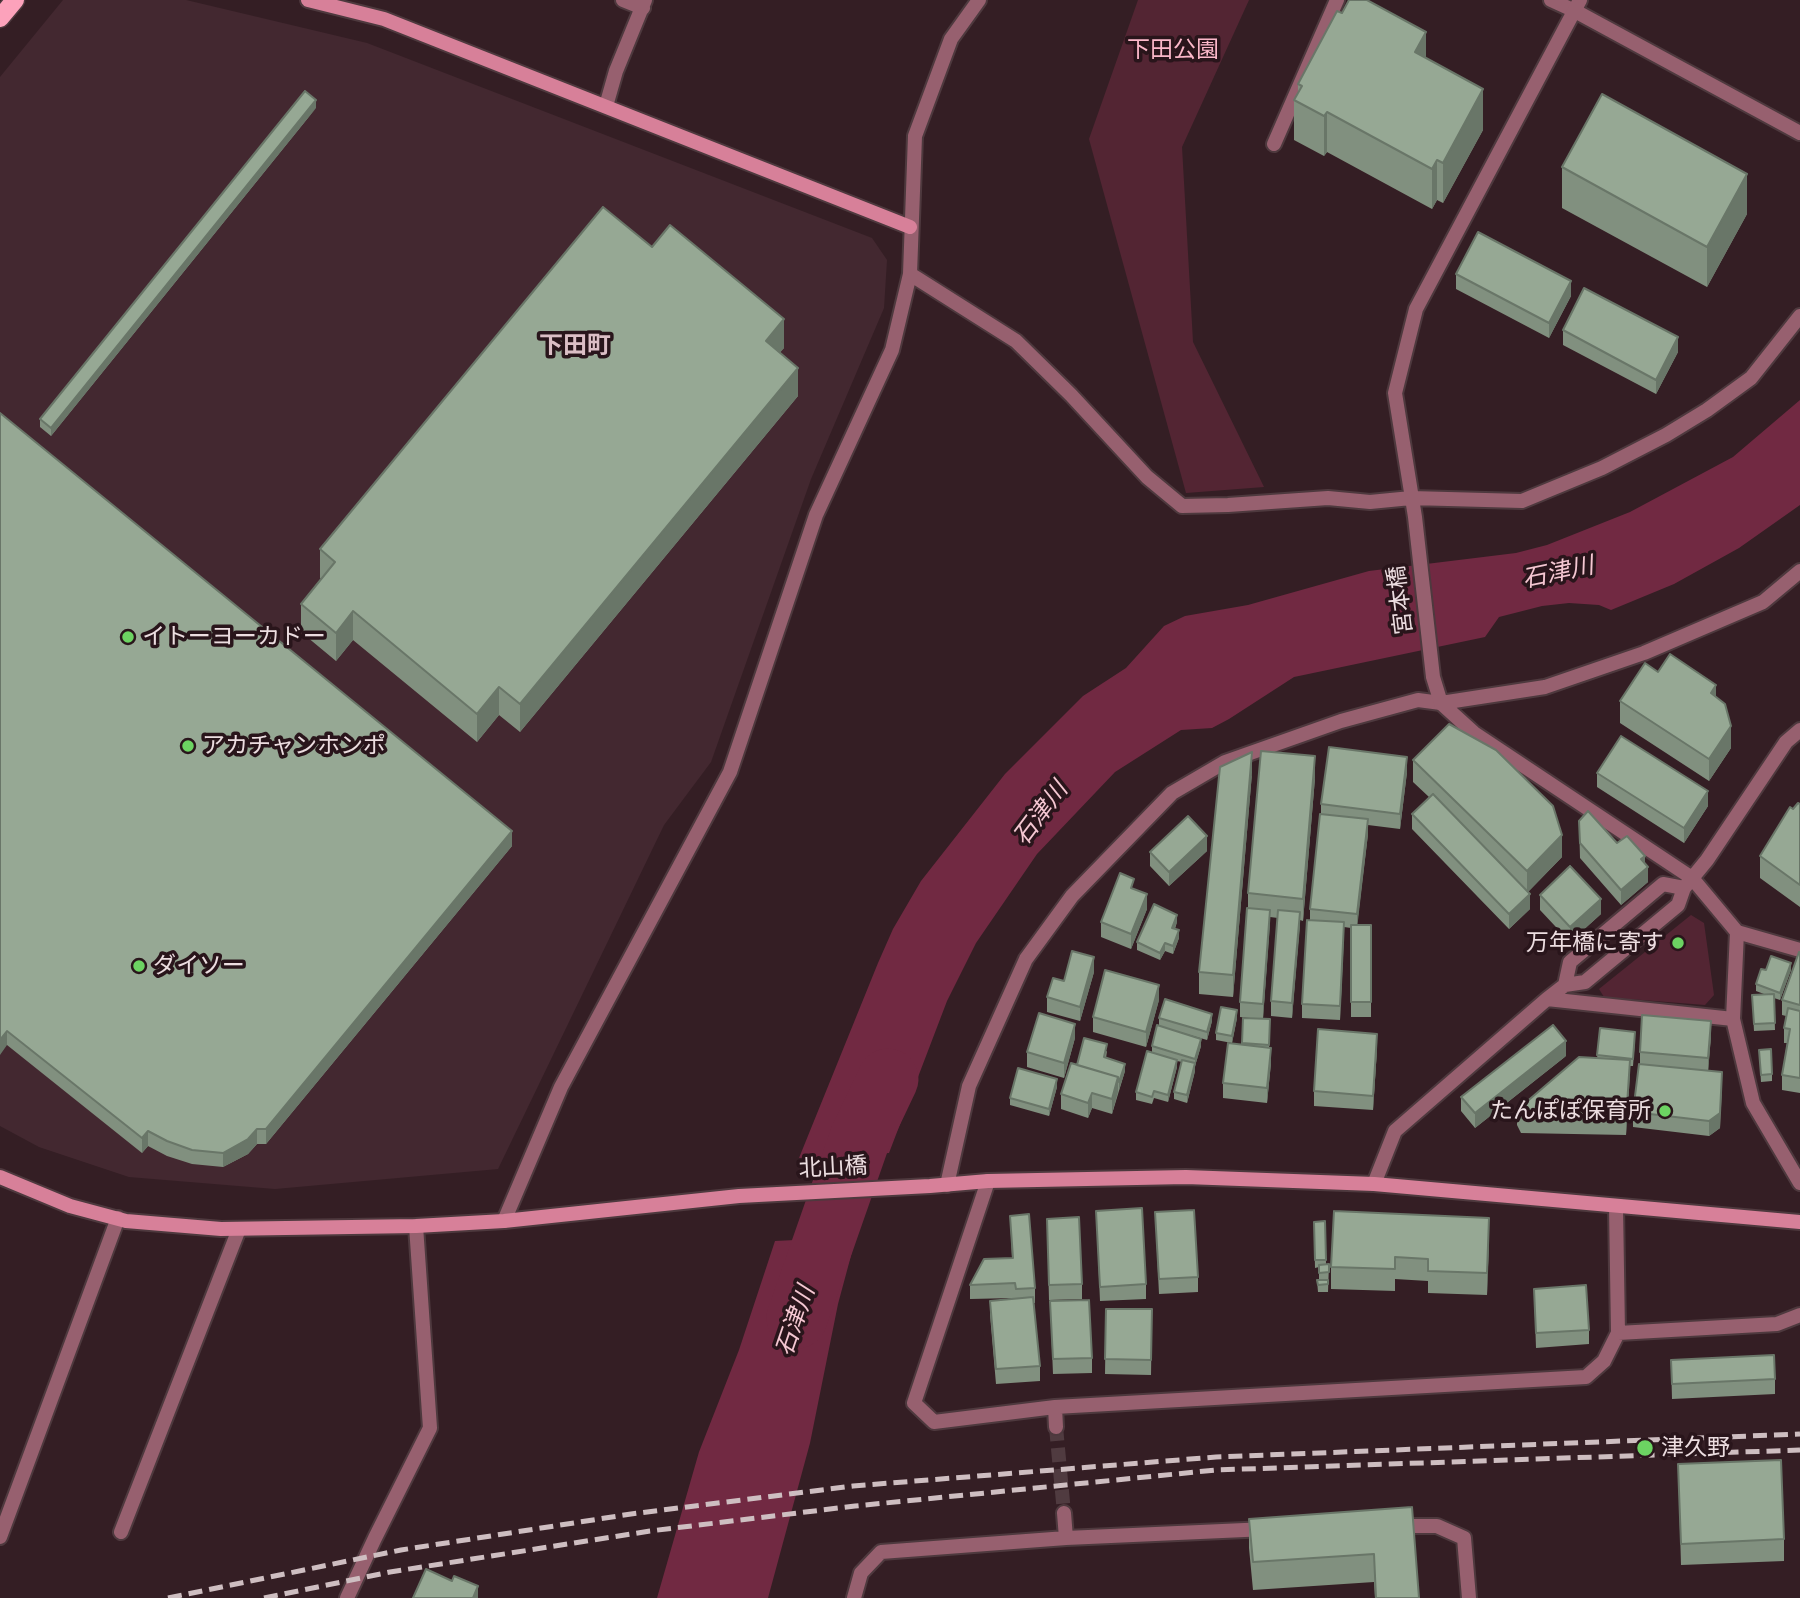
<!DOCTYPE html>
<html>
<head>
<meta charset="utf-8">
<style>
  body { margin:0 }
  canvas { display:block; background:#341e24 }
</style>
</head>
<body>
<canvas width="1800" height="1598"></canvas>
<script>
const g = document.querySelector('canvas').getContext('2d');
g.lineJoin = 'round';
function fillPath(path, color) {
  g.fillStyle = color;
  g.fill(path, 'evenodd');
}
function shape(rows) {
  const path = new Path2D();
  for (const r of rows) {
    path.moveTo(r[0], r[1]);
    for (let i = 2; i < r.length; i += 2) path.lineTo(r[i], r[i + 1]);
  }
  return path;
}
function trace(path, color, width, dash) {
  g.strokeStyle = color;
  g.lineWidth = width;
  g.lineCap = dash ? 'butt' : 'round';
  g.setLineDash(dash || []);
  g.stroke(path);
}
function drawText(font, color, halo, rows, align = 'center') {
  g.font = font + ' "Noto Sans","Noto Sans JP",sans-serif';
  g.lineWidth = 7;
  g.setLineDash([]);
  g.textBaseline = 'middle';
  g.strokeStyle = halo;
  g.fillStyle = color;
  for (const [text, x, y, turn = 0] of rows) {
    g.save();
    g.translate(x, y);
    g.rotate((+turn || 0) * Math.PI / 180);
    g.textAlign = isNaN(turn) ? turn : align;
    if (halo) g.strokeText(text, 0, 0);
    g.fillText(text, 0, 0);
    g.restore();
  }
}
fillPath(shape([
  [63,0,186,0,367,43,872,238,887,260,884,308,811,479,711,762,664,825,498,1169,275,1189,129,1177,39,1147,0,1126,0,77]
]), '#432830');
fillPath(shape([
  [1138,0,1249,0,1182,147,1193,342,1264,487,1186,493,1089,139],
  [1691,915,1704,923,1714,995,1705,1005,1604,997,1599,989]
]), '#532533');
fillPath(shape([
  [1800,400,1800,505,1739,548,1674,584,1611,610,1599,605,1569,603,1542,606,1499,617,1485,637,1294,677,1229,719,1212,728,1181,730,1115,772,1037,854,976,943,947,1001,889,1153,799,1158,878,963,893,929,921,881,1005,774,1083,696,1126,668,1164,626,1185,616,1248,605,1369,571,1516,553,1547,545,1630,512,1733,457],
  [856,1237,838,1304,810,1443,768,1598,657,1598,699,1452,739,1350,775,1241]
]), '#712942');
trace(shape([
  [797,1318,860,1138,888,1079]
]), '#712942', 61);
trace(shape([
  [1056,1427,1064,1513]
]), '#503b40', 14, [14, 7]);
const lane = shape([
  [1551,0,1575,11],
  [1274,144,1337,0],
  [947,1185,969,1086,1026,959,1072,896,1172,793,1225,762,1341,721,1418,700,1441,703]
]);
const street = shape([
  [623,0,643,8],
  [1580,0,1416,309,1395,393,1415,517,1433,677,1441,703,1474,733,1692,878,1737,932,1800,950],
  [1575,11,1800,133],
  [606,106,616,71,645,0],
  [910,274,1016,341,1071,395,1147,477,1182,506,1228,505,1328,498,1370,502,1411,498,1522,501,1602,468,1666,435,1707,410,1751,378,1800,316],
  [1441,703,1545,687,1644,653,1763,602,1800,571],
  [1737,932,1733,1019,1753,1103,1800,1183],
  [1565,985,1570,962,1663,884,1684,888],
  [1547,999,1733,1019],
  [988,1181,914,1403,934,1422,1055,1407,1586,1377,1604,1361,1618,1333,1616,1206],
  [1374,1184,1395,1131,1547,999,1565,985,1585,982,1678,905,1684,888,1707,860,1786,742,1800,730],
  [504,1221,561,1087,730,772,816,515,892,350,910,274,915,136,951,39,979,0],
  [1618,1333,1777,1324,1800,1315],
  [1055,1407,1056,1427],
  [1064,1513,1066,1538],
  [1395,1526,1437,1526,1464,1538,1469,1598],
  [121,1532,239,1229],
  [0,1537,118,1218],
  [347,1598,375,1538,430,1428,416,1226],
  [854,1598,861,1573,881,1552,1066,1538,1267,1529]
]);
const secondary = shape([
  [308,0,384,19,910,227],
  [0,1177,70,1206,126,1221,221,1229,416,1226,504,1221,739,1196,930,1186,988,1181,1186,1177,1374,1184,1800,1222]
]);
const primary = shape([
  [0,18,15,0]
]);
trace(lane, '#4e393e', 18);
trace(street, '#4e393e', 18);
trace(secondary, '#4e393e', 18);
trace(primary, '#4e393e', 21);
trace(lane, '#97606f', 14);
trace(street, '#97606f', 14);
trace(secondary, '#d78099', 14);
trace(primary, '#fca2bb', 18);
trace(shape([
  [168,1598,401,1550,631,1514,853,1486,1216,1457,1800,1434],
  [264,1598,390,1572,650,1531,855,1506,1216,1470,1800,1450]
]), '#cebec1', 5, [14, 7]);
fillPath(shape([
  [1426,58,1483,130,1443,203,1437,200,1432,209,1327,152,1324,156,1294,140,1294,100,1298,94,1298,84],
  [316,108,51,436,40,427,40,419],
  [1562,167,1747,214,1707,287,1562,208],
  [652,247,784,348,780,352,798,396,520,732,499,715,477,742,353,640,336,661,301,632,301,604,321,579,320,578,320,549],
  [1456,274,1571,296,1549,338,1456,289],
  [1563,330,1678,352,1656,394,1563,345],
  [0,413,512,846,266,1144,257,1144,248,1154,223,1167,192,1164,167,1156,148,1146,142,1153,7,1045],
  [1658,672,1716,697,1731,748,1709,781,1620,723,1620,701],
  [1413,760,1562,857,1528,892,1530,909,1509,929,1412,829,1412,814,1429,797,1413,782],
  [1407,772,1400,829,1368,825,1368,834,1357,925,1371,925,1371,1017,1351,1017,1351,928,1344,927,1340,1020,1302,1018,1302,1004,1310,920,1310,909,1321,814,1321,804],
  [1252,773,1233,997,1199,994,1199,972],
  [1597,773,1708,806,1684,843,1597,787],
  [1315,778,1303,921,1300,920,1292,1018,1271,1016,1271,1001,1278,918,1270,917,1263,1018,1270,1019,1269,1048,1271,1063,1267,1103,1223,1098,1223,1083,1242,1045,1243,1018,1250,1018,1240,1017,1240,1002,1248,908,1248,893],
  [1800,804,1800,907,1760,878,1760,856,1793,809],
  [1579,821,1617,843,1645,864,1648,882,1621,905,1580,858],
  [1207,851,1169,886,1150,866,1150,852],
  [1134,889,1147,909,1131,949,1101,937,1101,922],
  [1540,895,1601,914,1570,942,1540,910],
  [1177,922,1175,929,1179,938,1173,954,1165,951,1160,960,1137,950,1137,942],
  [1800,952,1800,1093,1782,1090,1782,1075,1787,1043,1784,1043,1784,1028,1786,1016,1782,1015,1782,1000],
  [1766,970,1791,970,1780,1000,1774,998,1775,1030,1754,1031,1752,995,1764,994,1756,991,1756,984],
  [1094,972,1080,1021,1047,1012,1047,997,1064,981],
  [1159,1000,1146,1047,1093,1032,1093,1017],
  [1159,1018,1212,1021,1207,1040,1159,1026],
  [1237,1018,1232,1043,1216,1040,1216,1033],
  [1600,1028,1635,1040,1633,1066,1630,1066,1626,1135,1521,1133,1517,1125,1517,1110,1597,1059],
  [1711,1036,1708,1071,1722,1087,1720,1128,1709,1136,1633,1127,1633,1112,1640,1064,1640,1052],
  [1075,1038,1064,1078,1027,1067,1027,1052],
  [1152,1046,1201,1046,1195,1066,1195,1071,1187,1103,1174,1099,1174,1092,1182,1062,1177,1061,1177,1067,1168,1102,1154,1098,1152,1104,1136,1100,1136,1092,1152,1053],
  [1377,1049,1373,1110,1314,1106,1314,1091],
  [1759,1050,1772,1074,1772,1081,1761,1082],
  [1107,1051,1106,1058,1125,1071,1112,1114,1092,1108,1088,1118,1061,1109,1061,1094,1077,1065],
  [1566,1056,1475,1128,1461,1111,1461,1097],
  [1057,1087,1049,1116,1010,1105,1010,1098],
  [1096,1211,1146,1284,1146,1299,1100,1301],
  [1155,1212,1198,1277,1198,1292,1159,1294],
  [1010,1216,1035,1288,1035,1303,1034,1303,1040,1366,1040,1381,996,1384,990,1315,990,1301,1015,1298,970,1299,970,1285,1012,1258],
  [1047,1219,1082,1284,1082,1299,1049,1300],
  [1325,1221,1326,1264,1329,1264,1328,1292,1318,1292,1317,1280,1319,1280,1319,1267,1315,1268,1314,1222],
  [1489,1239,1487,1295,1428,1293,1428,1281,1395,1279,1395,1291,1331,1289,1331,1267],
  [1534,1289,1589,1330,1589,1344,1536,1348],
  [1050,1301,1092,1358,1092,1373,1053,1374],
  [1106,1309,1152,1309,1151,1375,1105,1374],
  [1671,1360,1775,1379,1775,1394,1672,1399],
  [1678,1464,1784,1539,1784,1561,1681,1565],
  [1412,1507,1419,1598,1375,1598,1374,1582,1253,1590,1249,1548,1249,1519]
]), '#81907f');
fillPath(shape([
  [1426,32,1426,72,1415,52],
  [1483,89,1483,130,1443,203,1443,163],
  [316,100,316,108,51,436,51,428],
  [1327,112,1327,152,1324,156,1324,116],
  [1437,160,1437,200,1432,209,1432,169],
  [1747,174,1747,214,1707,287,1707,247],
  [1571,281,1571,296,1549,338,1549,323],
  [784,319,784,348,766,369,766,341],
  [1678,337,1678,352,1656,394,1656,380],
  [798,368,798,396,520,732,520,704],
  [353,611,353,640,336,661,336,633],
  [1716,685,1716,707,1711,693],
  [499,687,499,715,477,742,477,714],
  [1731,726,1731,748,1709,781,1709,759],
  [1252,752,1252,773,1233,997,1233,975],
  [1315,756,1315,778,1303,921,1303,899],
  [1407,757,1407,772,1400,829,1400,814],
  [1708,791,1708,806,1684,843,1684,828],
  [1368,819,1368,834,1357,929,1357,914],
  [512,831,512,846,266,1144,266,1129],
  [1562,835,1562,857,1527,893,1527,871],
  [1207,836,1207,851,1169,886,1169,872],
  [1645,856,1645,869,1648,867,1648,882,1621,905,1621,890,1641,859],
  [1147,894,1147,909,1131,949,1131,934],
  [1530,894,1530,909,1509,929,1509,914],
  [1601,899,1601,914,1570,942,1570,927],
  [1270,910,1270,925,1263,1019,1263,1004],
  [1300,912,1300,927,1292,1018,1292,1003],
  [1177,915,1177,922,1172,935,1172,928],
  [1344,922,1344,937,1340,1020,1340,1006],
  [1179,930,1179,938,1173,954,1173,946],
  [1165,943,1165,951,1160,960,1160,953],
  [1094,957,1094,972,1080,1021,1080,1007],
  [1791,963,1791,970,1780,1000,1780,993],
  [1159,985,1159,1000,1146,1047,1146,1032],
  [1237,1010,1237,1018,1232,1043,1232,1036],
  [1212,1014,1212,1021,1207,1040,1207,1032],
  [1711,1021,1711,1036,1708,1073,1708,1058],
  [1075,1024,1075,1038,1064,1078,1064,1063],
  [7,1031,7,1045,0,1055,0,1040],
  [1377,1034,1377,1049,1373,1110,1373,1096],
  [1201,1039,1201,1046,1195,1066,1195,1071,1187,1103,1187,1095,1195,1063,1195,1059],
  [1566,1041,1566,1056,1475,1128,1475,1113],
  [1271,1048,1271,1063,1267,1103,1267,1088],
  [1177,1060,1177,1067,1168,1102,1168,1095],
  [1630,1060,1630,1075,1626,1135,1626,1120],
  [1125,1064,1125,1071,1119,1090,1119,1082],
  [1722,1072,1720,1128,1709,1136,1709,1121],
  [1118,1077,1118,1092,1112,1114,1112,1099],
  [1057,1079,1057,1087,1049,1116,1049,1109],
  [1092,1093,1092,1108,1088,1118,1088,1103],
  [257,1129,257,1144,248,1154,223,1167,223,1153],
  [148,1131,148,1146,142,1153,142,1138],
  [1489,1218,1489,1239,1487,1295,1487,1273],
  [478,1586,478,1598,473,1598]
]), '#697668');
const building = shape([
  [1349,0,1367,0,1426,32,1415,52,1483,89,1443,163,1437,160,1432,169,1327,112,1324,116,1294,100,1302,86,1298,84,1337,11,1342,13,1349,0],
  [305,91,316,100,51,428,40,419,305,91],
  [1602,94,1747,174,1707,247,1562,167,1602,94],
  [603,207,652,247,670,225,784,319,766,341,798,368,520,704,499,687,477,714,353,611,336,633,301,604,335,562,320,549,603,207],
  [1478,232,1571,281,1549,323,1456,274,1478,232],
  [1584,288,1678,337,1656,380,1563,330,1584,288],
  [0,413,512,831,266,1129,257,1129,248,1139,223,1153,192,1150,167,1141,148,1131,142,1138,7,1031,0,1040,0,413],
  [1670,654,1716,685,1711,693,1725,704,1731,726,1709,759,1620,701,1645,663,1658,672,1670,654],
  [1449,724,1496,750,1553,806,1562,835,1527,871,1413,760,1449,724],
  [1621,736,1708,791,1684,828,1597,773,1621,736],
  [1329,747,1407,757,1400,814,1321,804,1329,747],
  [1261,751,1315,756,1303,899,1248,893,1261,751],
  [1252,752,1233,975,1199,972,1220,767,1252,752],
  [1433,794,1530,894,1509,914,1412,814,1433,794],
  [1798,803,1800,804,1800,885,1760,856,1790,807,1793,809,1798,803],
  [1588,811,1617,843,1627,836,1645,856,1641,859,1648,867,1621,890,1580,843,1579,821,1588,811],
  [1320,814,1368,819,1357,914,1310,909,1320,814],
  [1188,816,1207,836,1169,872,1150,852,1188,816],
  [1570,866,1601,899,1570,927,1540,895,1570,866],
  [1120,873,1134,879,1131,888,1147,894,1131,934,1101,922,1120,873],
  [1154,904,1177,915,1172,928,1179,930,1173,946,1165,943,1160,953,1137,942,1154,904],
  [1247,908,1270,910,1263,1004,1240,1002,1247,908],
  [1278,910,1300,912,1292,1003,1271,1001,1278,910],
  [1307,920,1344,922,1340,1006,1302,1004,1307,920],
  [1351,925,1371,925,1371,1002,1351,1002,1351,925],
  [1072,951,1094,957,1080,1007,1047,997,1053,978,1064,981,1072,951],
  [1799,952,1800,952,1800,1005,1782,1000,1799,952],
  [1771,956,1791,963,1780,993,1756,984,1761,969,1766,970,1771,956],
  [1105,970,1159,985,1146,1032,1093,1017,1105,970],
  [1774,994,1775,1023,1754,1024,1752,995,1774,994],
  [1165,999,1212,1014,1207,1032,1159,1018,1165,999],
  [1221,1007,1237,1010,1232,1036,1216,1033,1221,1007],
  [1788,1008,1800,1011,1800,1078,1782,1075,1790,1029,1784,1028,1788,1008],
  [1039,1013,1075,1024,1064,1063,1027,1052,1039,1013],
  [1642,1015,1711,1021,1708,1058,1640,1052,1642,1015],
  [1243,1018,1270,1019,1269,1045,1242,1043,1243,1018],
  [1157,1025,1201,1039,1195,1059,1152,1046,1157,1025],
  [1553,1025,1566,1041,1475,1113,1461,1097,1553,1025],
  [1600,1028,1635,1032,1633,1059,1597,1055,1600,1028],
  [1318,1029,1377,1034,1373,1096,1314,1091,1318,1029],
  [1084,1038,1107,1044,1104,1057,1125,1064,1119,1082,1118,1077,1077,1065,1084,1038],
  [1228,1043,1271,1048,1267,1088,1223,1083,1228,1043],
  [1771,1049,1772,1074,1761,1075,1759,1050,1771,1049],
  [1147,1051,1177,1060,1168,1095,1154,1091,1152,1097,1136,1092,1147,1051],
  [1579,1057,1630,1060,1626,1120,1521,1118,1517,1110,1579,1057],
  [1182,1060,1195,1063,1187,1095,1174,1092,1182,1060],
  [1071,1063,1118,1077,1112,1099,1092,1093,1088,1103,1061,1094,1071,1063],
  [1639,1064,1722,1072,1720,1113,1709,1121,1633,1112,1639,1064],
  [1018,1068,1057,1079,1049,1109,1010,1098,1018,1068],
  [1142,1208,1146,1284,1100,1287,1096,1211,1142,1208],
  [1194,1210,1198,1277,1159,1279,1155,1212,1194,1210],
  [1334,1211,1489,1218,1487,1273,1428,1271,1428,1259,1395,1257,1395,1269,1331,1267,1334,1211],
  [1029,1214,1035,1288,1016,1289,1015,1283,970,1285,984,1259,1013,1258,1010,1216,1029,1214],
  [1079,1217,1082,1284,1049,1285,1047,1219,1079,1217],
  [1325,1221,1326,1260,1315,1260,1314,1222,1325,1221],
  [1329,1264,1329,1272,1319,1273,1319,1265,1329,1264],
  [1317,1280,1328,1280,1328,1284,1318,1285,1317,1280],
  [1586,1285,1589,1330,1536,1333,1534,1289,1586,1285],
  [1033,1297,1040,1366,996,1369,990,1301,1033,1297],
  [1089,1300,1092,1358,1053,1359,1050,1301,1089,1300],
  [1106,1309,1152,1309,1151,1360,1105,1359,1106,1309],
  [1774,1355,1775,1379,1672,1384,1671,1360,1774,1355],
  [1781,1460,1784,1539,1681,1544,1678,1464,1781,1460],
  [1412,1507,1419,1598,1376,1598,1374,1554,1253,1562,1249,1519,1412,1507],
  [426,1569,452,1581,454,1576,478,1586,473,1598,413,1598,426,1569]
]);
fillPath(building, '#96a894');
trace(building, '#697668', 2);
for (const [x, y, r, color] of [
  [128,637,7,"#6cd362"],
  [188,746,7,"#6cd362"],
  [1678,943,7,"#6cd362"],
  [139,966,7,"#6cd362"],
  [1665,1111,7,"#6cd362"],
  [1645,1448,9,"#6cd362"]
]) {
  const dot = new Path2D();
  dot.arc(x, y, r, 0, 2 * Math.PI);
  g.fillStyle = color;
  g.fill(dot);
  trace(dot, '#29151b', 2.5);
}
drawText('23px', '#fbb8c9', '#29151b', [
  ["下田公園",1173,50]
]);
drawText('23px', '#ecdde0', '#29151b', [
  ["宮本橋",1401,600,-97],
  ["北山橋",833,1168,-3]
]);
drawText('23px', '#ecdde0', '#29151b', [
  ["イトーヨーカドー",142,637],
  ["アカチャンホンポ",202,746],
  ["万年橋に寄す",1664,943,"right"],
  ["ダイソー",153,966],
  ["たんぽぽ保育所",1651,1111,"right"],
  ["津久野",1661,1448]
], 'left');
drawText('bold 24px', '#dbbec5', '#29151b', [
  ["下田町",575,346]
]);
drawText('italic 24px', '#f5c7d2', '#29151b', [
  ["石津川",1558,573,-12],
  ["石津川",1041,814,-53],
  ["石津川",796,1321,-71]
]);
</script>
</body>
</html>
